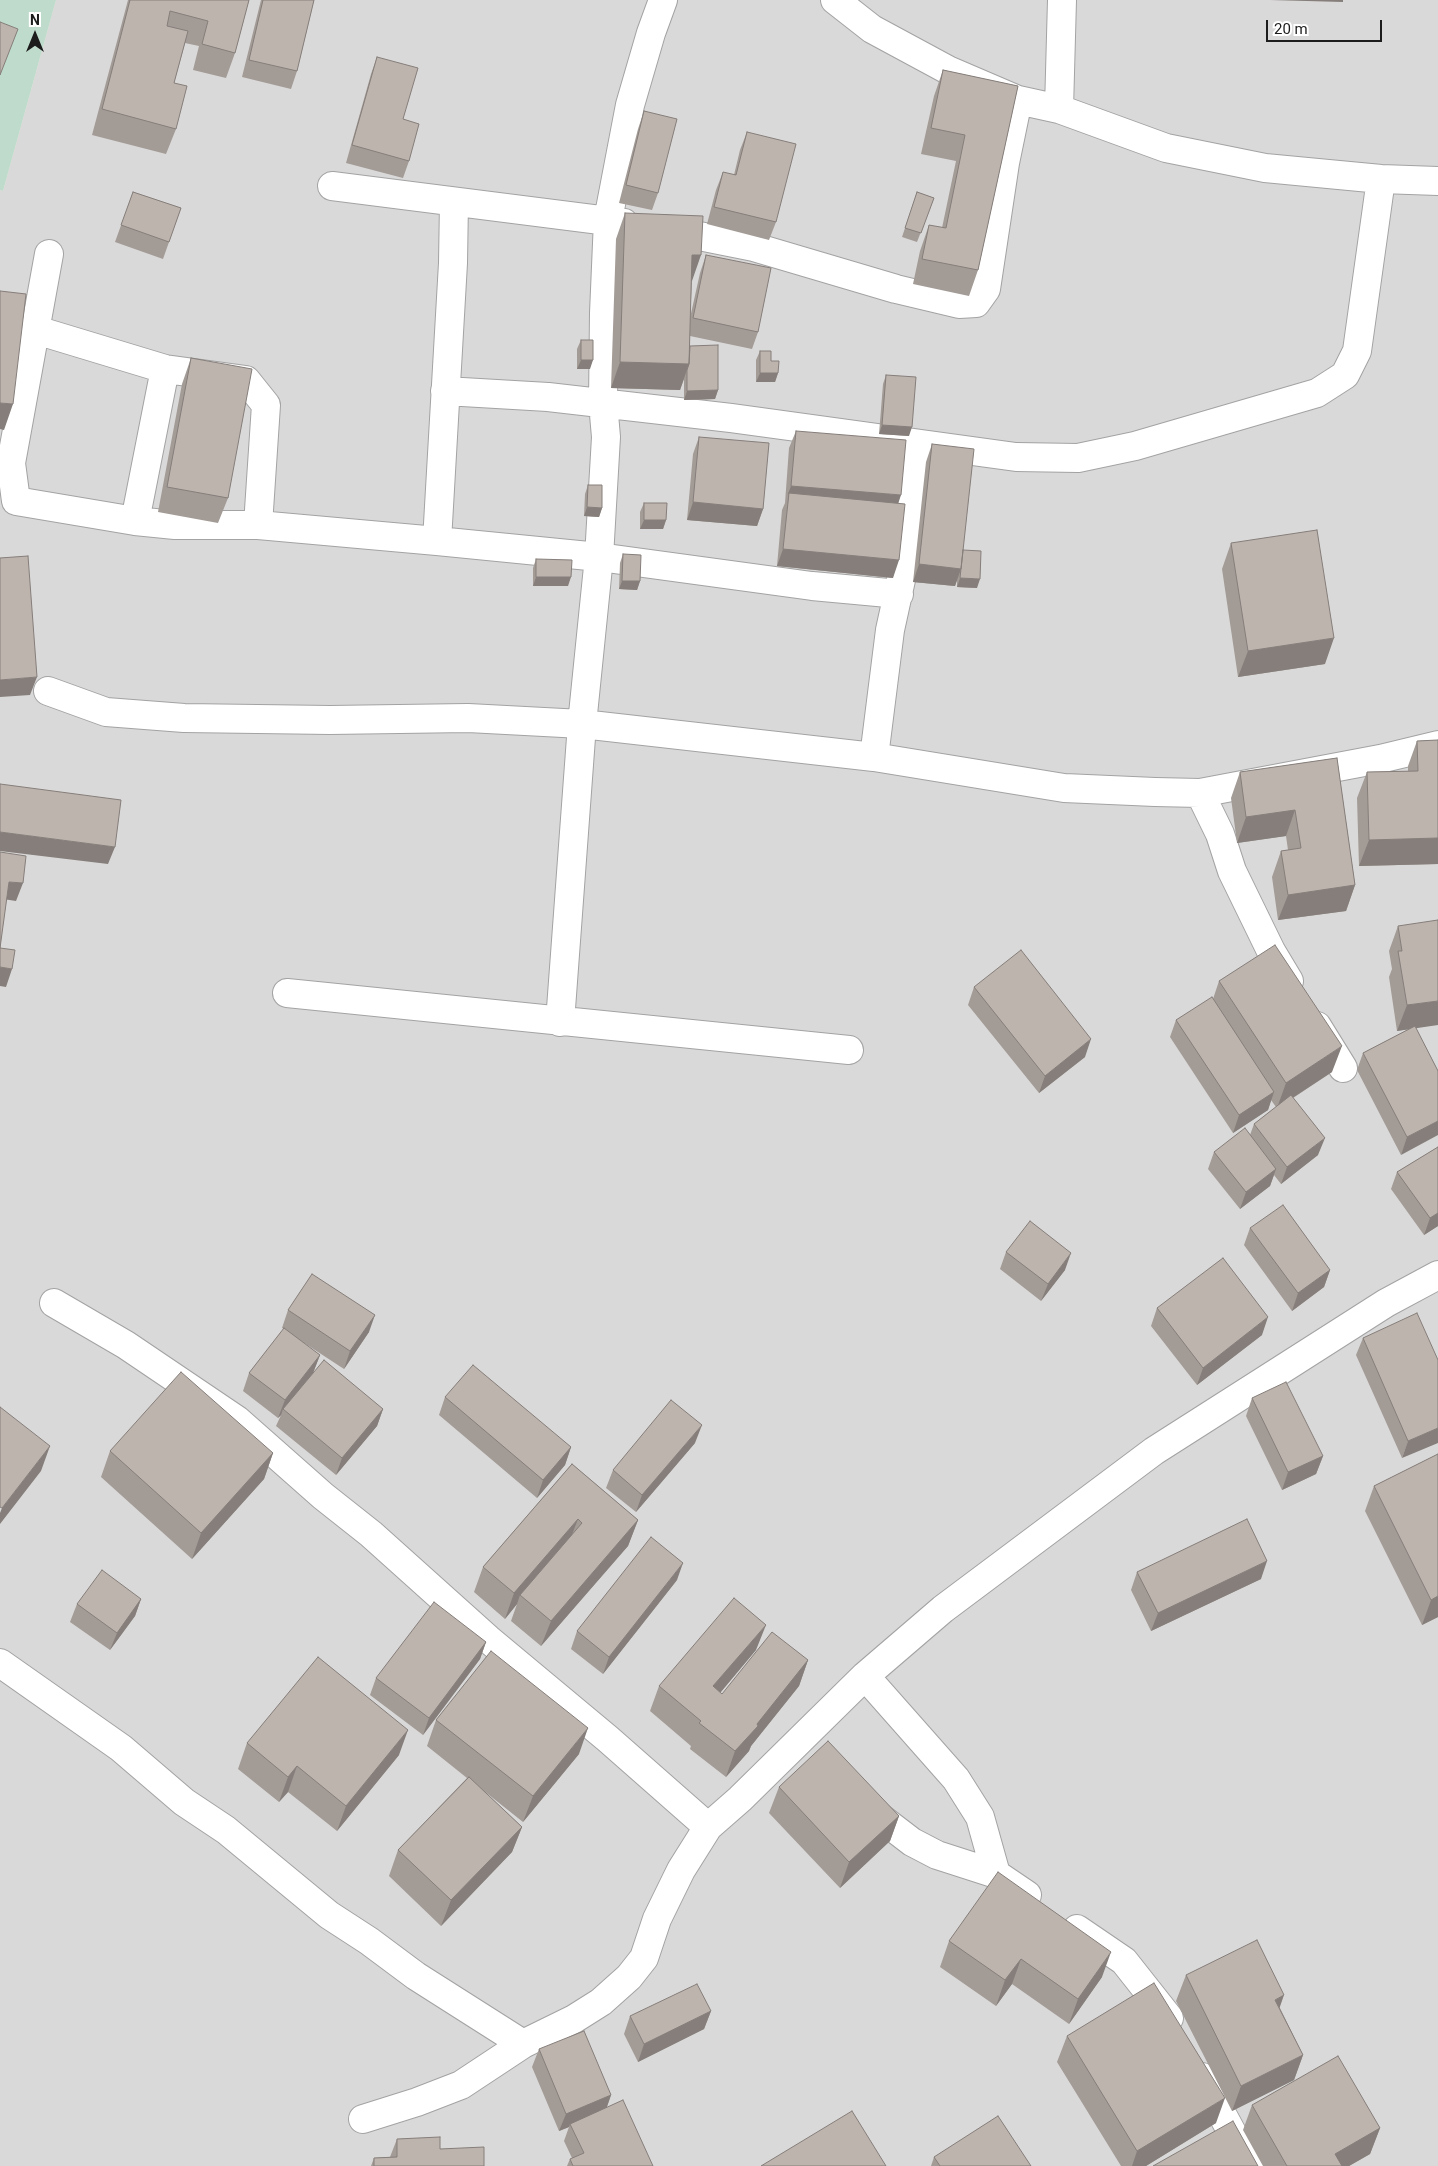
<!DOCTYPE html>
<html>
<head>
<meta charset="utf-8">
<style>
  body { margin:0 }
  #map { position:relative; width:1438px; height:2166px; overflow:hidden; background:#ede9e2; font-family:Roboto,sans-serif }
  canvas { display:block }
  .north { position:absolute; left:10px; top:10px; width:50px; height:50px; -webkit-text-stroke:4px #fff; paint-order:stroke; rotate:0deg; font-size:14px; font-weight:700; line-height:20px; text-align:center; color:#1c1c1c }
  .north::after { content:''; display:block; margin:auto; width:18px; height:22px; background:#1c1c1c; clip-path:polygon(50% 0,100% 100%,50% 72%,0 100%) }
  .scale { position:absolute; left:1266px; top:20px; width:116px; height:22px; box-sizing:border-box; border:2px solid #1c1c1c; border-top:0; padding-left:6px; font-size:15px; line-height:18px; white-space:nowrap; color:#1c1c1c; -webkit-text-stroke:4px #fff; paint-order:stroke }
</style>
</head>
<body>
<div id="map">
<canvas width="1438" height="2166"></canvas>
<div class="north">N</div>
<div class="scale">20 m</div>
</div>
<script>
const g = document.querySelector('canvas').getContext('2d');
g.lineJoin = 'round';
function fillPath(path, color) {
  g.fillStyle = color;
  g.fill(path, 'evenodd');
}
function shape(rows) {
  const path = new Path2D();
  for (const r of rows) {
    path.moveTo(r[0], r[1]);
    for (let i = 2; i < r.length; i += 2) path.lineTo(r[i], r[i + 1]);
  }
  return path;
}
function trace(path, color, width, dash) {
  g.strokeStyle = color;
  g.lineWidth = width;
  g.lineCap = dash ? 'butt' : 'round';
  g.setLineDash(dash || []);
  g.stroke(path);
}
fillPath(shape([
  [56,0,1438,0,1438,2166,0,2166,0,190,3,191]
]), '#dad9d9');
fillPath(shape([
  [0,0,56,0,3,191,0,190]
]), '#bfdbcc');
const minor = shape([
  [835,0,872,29,948,70,1018,100,1059,109,1166,148,1265,168,1381,179,1438,181],
  [1059,109,1062,0],
  [332,186,624,223],
  [664,229,754,247,896,289,959,304,976,303,986,289,1005,163,1018,100],
  [49,254,11,463,16,501,135,521,175,525,258,525,437,541,599,557,812,586,899,594],
  [36,330,165,369,246,380,266,405,258,525],
  [445,391,548,397,731,418,1016,457,1078,458,1135,446,1317,393,1345,375,1357,351,1381,179],
  [135,521,165,369],
  [437,541,453,263,454,202],
  [48,691,106,712,184,718,330,720,468,718,582,724,874,757,1064,788,1155,792,1200,793,1380,759,1438,745],
  [874,757,890,630,906,557,919,445],
  [1200,793,1220,834,1232,871,1271,951,1289,981],
  [287,993,849,1050],
  [560,1022,582,724,599,557,606,437,603,403,604,313,608,220,630,105,651,33,663,0],
  [1317,1026,1343,1068],
  [54,1303,126,1345,237,1420,323,1496,371,1534,488,1639,608,1739,708,1827],
  [0,1663,121,1748,184,1802,226,1830,329,1915,369,1941,416,1976,523,2044],
  [865,1676,956,1779,980,1817,996,1874],
  [865,1806,912,1842,937,1855,996,1874,1027,1895],
  [1077,1929,1124,1961,1169,2018],
  [1202,2077,1250,2166],
  [363,2119,417,2102,461,2085,523,2044,574,2019,601,2002,629,1977,644,1958,657,1919,681,1870,708,1827,740,1799,865,1676,943,1609,1154,1451,1386,1303,1438,1275]
]);
trace(minor, '#a3a3a3', 30);
trace(minor, '#fff', 28);
fillPath(shape([
  [128,0,249,0,235,53,226,78,193,70,199,46,185,43,174,83,176,129,166,154,92,135],
  [261,0,314,0,297,71,291,89,242,77],
  [377,57,403,119,409,161,403,178,346,163,371,74],
  [943,70,1018,86,978,270,969,296,913,284,920,251,929,225,942,228,956,161,921,154,934,96],
  [644,111,658,193,652,210,619,203,638,129],
  [747,132,776,222,769,240,707,224,716,190,723,172,734,175,740,150],
  [133,192,181,208,163,259,115,242],
  [917,192,934,198,917,242,902,237],
  [625,213,692,281,690,318,700,273,706,255,758,332,752,349,690,336,690,346,718,390,715,399,684,400,684,379,680,390,611,388,616,239],
  [581,340,590,369,577,369,577,349],
  [760,351,771,361,778,373,775,382,756,382,756,360],
  [191,358,228,498,218,523,158,512,182,384],
  [886,375,909,436,879,434,883,384],
  [796,431,898,504,893,578,777,566,782,510,785,503,789,448],
  [699,437,763,509,757,526,687,520,693,454],
  [932,444,963,550,977,588,957,587,957,580,955,586,913,582,926,462],
  [588,485,602,508,599,517,584,516,585,494],
  [644,503,666,520,663,529,640,529,640,512],
  [1231,543,1325,664,1238,677,1222,569],
  [623,554,640,581,637,590,619,589,620,563],
  [536,559,568,586,533,586,533,568],
  [1438,740,1438,864,1359,866,1357,798,1367,772,1408,771,1408,766,1417,741],
  [1337,758,1355,885,1346,911,1278,920,1272,877,1281,851,1288,850,1286,836,1237,843,1231,798,1240,772],
  [1398,926,1416,1028,1438,1071,1401,1155,1357,1070,1363,1053,1409,1029,1397,1031,1389,977,1392,969,1389,951],
  [1219,981,1332,1072,1293,1098,1318,1155,1281,1184,1274,1175,1270,1186,1240,1209,1208,1169,1214,1152,1250,1135,1254,1124,1276,1107,1271,1100,1268,1110,1233,1133,1170,1037,1176,1020,1213,999],
  [974,987,1085,1057,1039,1093,968,1005],
  [1438,1147,1438,1226,1424,1235,1391,1189,1397,1172],
  [1250,1228,1330,1270,1324,1287,1292,1311,1244,1245],
  [1006,1252,1065,1270,1041,1301,1000,1269],
  [1157,1308,1262,1335,1197,1385,1151,1326],
  [288,1310,369,1332,344,1369,295,1337,320,1355,313,1373,383,1409,377,1426,336,1475,276,1426,281,1415,278,1418,243,1391,249,1373,284,1329,282,1328],
  [1363,1338,1438,1360,1402,1458,1356,1355],
  [445,1397,571,1447,565,1465,537,1498,439,1415],
  [1252,1398,1323,1456,1316,1474,1282,1490,1246,1416],
  [695,1443,636,1512,606,1488,613,1470],
  [110,1451,273,1453,264,1479,192,1559,101,1477],
  [1438,1454,1438,1617,1422,1625,1365,1511,1374,1486],
  [572,1464,638,1520,628,1546,541,1646,511,1621,517,1604,505,1619,474,1592,483,1567],
  [1137,1572,1261,1579,1151,1631,1131,1590],
  [677,1580,603,1674,571,1649,577,1631],
  [141,1599,135,1616,110,1650,70,1622,77,1604],
  [486,1642,480,1659,423,1735,370,1695,376,1678],
  [756,1650,720,1693,722,1694,808,1660,799,1686,751,1746,749,1751,726,1777,690,1749,691,1746,650,1711,659,1686],
  [436,1720,579,1754,523,1822,484,1791,522,1827,512,1852,441,1926,389,1876,398,1850,467,1778,427,1746],
  [247,1743,399,1755,337,1831,288,1792,279,1802,238,1769],
  [779,1787,899,1816,890,1841,840,1888,769,1813],
  [949,1941,1102,1977,1069,2024,1012,1984,996,2006,940,1967],
  [1186,1975,1280,2008,1303,2055,1294,2080,1232,2111,1176,2001],
  [711,2011,704,2029,638,2062,624,2034,630,2016],
  [1067,2036,1216,2123,1146,2166,1121,2166,1057,2062],
  [539,2049,611,2095,607,2107,653,2166,567,2166,570,2159,572,2158,564,2141,569,2127,559,2131,532,2067],
  [1252,2105,1380,2128,1370,2154,1349,2166,1263,2166,1243,2130],
  [397,2139,440,2149,484,2166,371,2166,374,2158,390,2157],
  [934,2157,1031,2166,931,2166]
]), '#a39b96');
fillPath(shape([
  [1270,0,1343,0,1343,2],
  [692,255,701,255,692,281,683,281],
  [581,360,593,360,590,369,577,369],
  [620,362,689,364,680,390,611,388],
  [760,373,778,373,775,382,756,382],
  [718,390,715,399,684,400,687,391],
  [0,403,13,404,4,430,0,429],
  [882,425,912,427,909,436,879,434],
  [791,486,901,495,895,513,788,494],
  [693,502,763,509,757,526,687,520],
  [587,507,602,508,599,517,584,516],
  [644,520,666,520,663,529,640,529],
  [783,549,899,560,893,578,777,566],
  [919,564,961,569,955,586,913,582],
  [536,577,571,577,568,586,533,586],
  [960,578,980,579,977,588,957,587],
  [622,581,640,581,637,590,619,589],
  [1334,638,1325,664,1238,677,1248,651],
  [37,677,30,695,0,697,0,680],
  [1295,810,1286,836,1237,843,1246,817],
  [0,832,115,847,108,864,0,851],
  [1438,838,1438,864,1359,866,1369,840],
  [9,882,23,883,16,901,3,899],
  [1355,885,1346,911,1278,920,1288,895],
  [0,967,12,969,6,987,0,986],
  [1438,1001,1438,1025,1397,1031,1407,1005],
  [1091,1039,1085,1057,1039,1093,1045,1076],
  [1342,1046,1332,1072,1277,1108,1286,1083],
  [1274,1092,1268,1110,1233,1133,1239,1115],
  [1438,1121,1438,1135,1401,1155,1407,1137],
  [1325,1138,1318,1155,1281,1184,1287,1167],
  [1276,1169,1270,1186,1240,1209,1246,1192],
  [1438,1213,1438,1226,1424,1235,1430,1218],
  [1071,1253,1065,1270,1041,1301,1048,1284],
  [1330,1270,1324,1287,1292,1311,1298,1293],
  [375,1315,369,1332,344,1369,350,1351],
  [1268,1317,1262,1335,1197,1385,1203,1368],
  [320,1355,313,1373,283,1409,281,1415,278,1418,285,1400],
  [383,1409,377,1426,336,1475,342,1458],
  [702,1425,695,1443,636,1512,642,1495],
  [1438,1428,1438,1443,1402,1458,1408,1441],
  [50,1446,41,1471,0,1524,0,1513,2,1508],
  [571,1447,565,1465,537,1498,543,1480],
  [273,1453,264,1479,192,1559,201,1533],
  [1323,1456,1316,1474,1282,1490,1288,1472],
  [578,1519,568,1545,520,1595,517,1604,505,1619,514,1593],
  [638,1520,628,1546,541,1646,551,1621],
  [1267,1561,1261,1579,1151,1631,1158,1613],
  [683,1563,677,1580,603,1674,609,1657],
  [1438,1596,1438,1617,1422,1625,1431,1600],
  [141,1599,135,1616,110,1650,117,1633],
  [766,1625,756,1650,704,1712,713,1686],
  [486,1642,480,1659,423,1735,429,1718],
  [808,1660,799,1686,751,1746,749,1751,726,1777,735,1751],
  [588,1728,579,1754,523,1822,533,1796],
  [408,1730,399,1755,337,1831,346,1806],
  [297,1766,288,1792,279,1802,288,1777],
  [899,1816,890,1841,840,1888,849,1862],
  [522,1827,512,1852,441,1926,451,1900],
  [1111,1952,1102,1977,1069,2024,1078,1999],
  [1021,1959,1012,1984,996,2006,1005,1980],
  [1284,1995,1275,2021,1275,2000],
  [711,2011,704,2029,638,2062,644,2044],
  [1303,2055,1294,2080,1232,2111,1241,2086],
  [611,2095,605,2112,570,2124,569,2127,559,2131,566,2114],
  [1225,2098,1216,2123,1146,2166,1132,2166,1137,2151],
  [1380,2128,1370,2154,1349,2166,1330,2166,1335,2154]
]), '#857e7a');
const building = shape([
  [130,0,249,0,235,53,202,44,208,21,170,11,167,26,188,31,174,83,187,86,176,129,102,109,130,0],
  [263,0,314,0,297,71,249,60,263,0],
  [0,22,18,29,0,75,0,22],
  [377,57,418,68,403,119,419,124,409,161,352,145,377,57],
  [943,70,1018,86,978,270,922,259,929,225,946,228,965,135,931,128,943,70],
  [644,111,677,119,658,193,626,185,644,111],
  [747,132,796,144,776,222,714,207,723,172,736,175,747,132],
  [133,192,181,208,169,242,121,225,133,192],
  [917,192,934,198,921,233,905,228,917,192],
  [625,213,703,216,701,255,692,255,689,364,620,362,625,213],
  [706,255,771,268,758,332,693,318,706,255],
  [0,291,26,294,13,404,0,403,0,291],
  [581,340,593,340,593,360,581,360,581,340],
  [718,345,718,390,687,391,687,370,689,364,690,346,718,345],
  [760,351,771,351,771,361,779,361,778,373,760,373,760,351],
  [191,358,252,369,228,498,167,487,191,358],
  [886,375,916,377,912,427,882,425,886,375],
  [796,431,906,440,901,495,791,486,796,431],
  [699,437,769,443,763,509,693,502,699,437],
  [932,444,974,449,961,569,919,564,932,444],
  [588,485,602,485,602,508,587,507,588,485],
  [789,493,905,504,899,560,783,549,789,493],
  [644,503,667,503,666,520,644,520,644,503],
  [1317,530,1334,638,1248,651,1231,543,1317,530],
  [963,550,981,551,980,579,960,578,963,550],
  [623,554,641,555,640,581,622,581,623,554],
  [28,556,37,677,0,680,0,558,28,556],
  [536,559,572,560,571,577,536,577,536,559],
  [1438,740,1438,838,1369,840,1367,772,1418,771,1417,741,1438,740],
  [1337,758,1355,885,1288,895,1281,851,1301,848,1295,810,1246,817,1240,772,1337,758],
  [0,784,121,800,115,847,0,832,0,784],
  [0,852,26,856,23,883,9,882,0,948,15,950,12,969,0,967,0,852],
  [1438,920,1438,1001,1407,1005,1398,951,1402,951,1398,926,1438,920],
  [1275,945,1342,1046,1286,1083,1219,981,1275,945],
  [1021,950,1091,1039,1045,1076,974,987,1021,950],
  [1212,997,1274,1092,1239,1115,1176,1020,1212,997],
  [1415,1026,1438,1071,1438,1121,1407,1137,1363,1053,1415,1026],
  [1291,1095,1325,1138,1287,1167,1254,1124,1291,1095],
  [1245,1128,1276,1169,1246,1192,1214,1152,1245,1128],
  [1438,1147,1438,1213,1430,1218,1397,1172,1438,1147],
  [1283,1205,1330,1270,1298,1293,1250,1228,1283,1205],
  [1030,1221,1071,1253,1048,1284,1006,1252,1030,1221],
  [1223,1258,1268,1317,1203,1368,1157,1308,1223,1258],
  [312,1274,375,1315,350,1351,288,1310,312,1274],
  [1417,1313,1438,1360,1438,1428,1408,1441,1363,1338,1417,1313],
  [284,1328,320,1355,285,1400,249,1373,284,1328],
  [324,1360,383,1409,342,1458,283,1409,324,1360],
  [473,1365,571,1447,543,1480,445,1397,473,1365],
  [181,1372,273,1453,201,1533,110,1451,181,1372],
  [1286,1382,1323,1456,1288,1472,1252,1398,1286,1382],
  [671,1400,702,1425,642,1495,613,1470,671,1400],
  [0,1407,50,1446,2,1508,0,1507,0,1407],
  [1438,1454,1438,1596,1431,1600,1374,1486,1438,1454],
  [572,1464,638,1520,551,1621,520,1595,582,1523,578,1519,514,1593,483,1567,572,1464],
  [1247,1519,1267,1561,1158,1613,1137,1572,1247,1519],
  [651,1537,683,1563,609,1657,577,1631,651,1537],
  [102,1570,141,1599,117,1633,77,1604,102,1570],
  [734,1598,766,1625,713,1686,722,1694,772,1632,808,1660,757,1724,758,1726,735,1751,699,1723,701,1721,659,1686,734,1598],
  [434,1602,486,1642,429,1718,376,1678,434,1602],
  [491,1651,588,1728,533,1796,436,1720,491,1651],
  [318,1657,408,1730,346,1806,297,1766,288,1777,247,1743,318,1657],
  [828,1741,899,1816,849,1862,779,1787,828,1741],
  [469,1777,522,1827,451,1900,398,1850,469,1777],
  [998,1872,1111,1952,1078,1999,1021,1959,1005,1980,949,1941,998,1872],
  [1257,1940,1284,1995,1275,2000,1303,2055,1241,2086,1186,1975,1257,1940],
  [1154,1983,1225,2098,1137,2151,1067,2036,1154,1983],
  [697,1984,711,2011,644,2044,630,2016,697,1984],
  [584,2031,611,2095,566,2114,539,2049,584,2031],
  [1338,2056,1380,2128,1335,2154,1342,2166,1287,2166,1252,2105,1338,2056],
  [623,2100,653,2166,573,2166,570,2159,584,2153,570,2124,623,2100],
  [852,2111,886,2166,761,2166,852,2111],
  [998,2116,1031,2166,940,2166,934,2157,998,2116],
  [1233,2121,1258,2166,1153,2166,1233,2121],
  [440,2137,440,2149,484,2147,484,2166,374,2166,374,2158,397,2157,397,2139,440,2137]
]);
fillPath(building, '#beb4ae');
trace(building, '#857e7a', 1);
</script>
</body>
</html>
